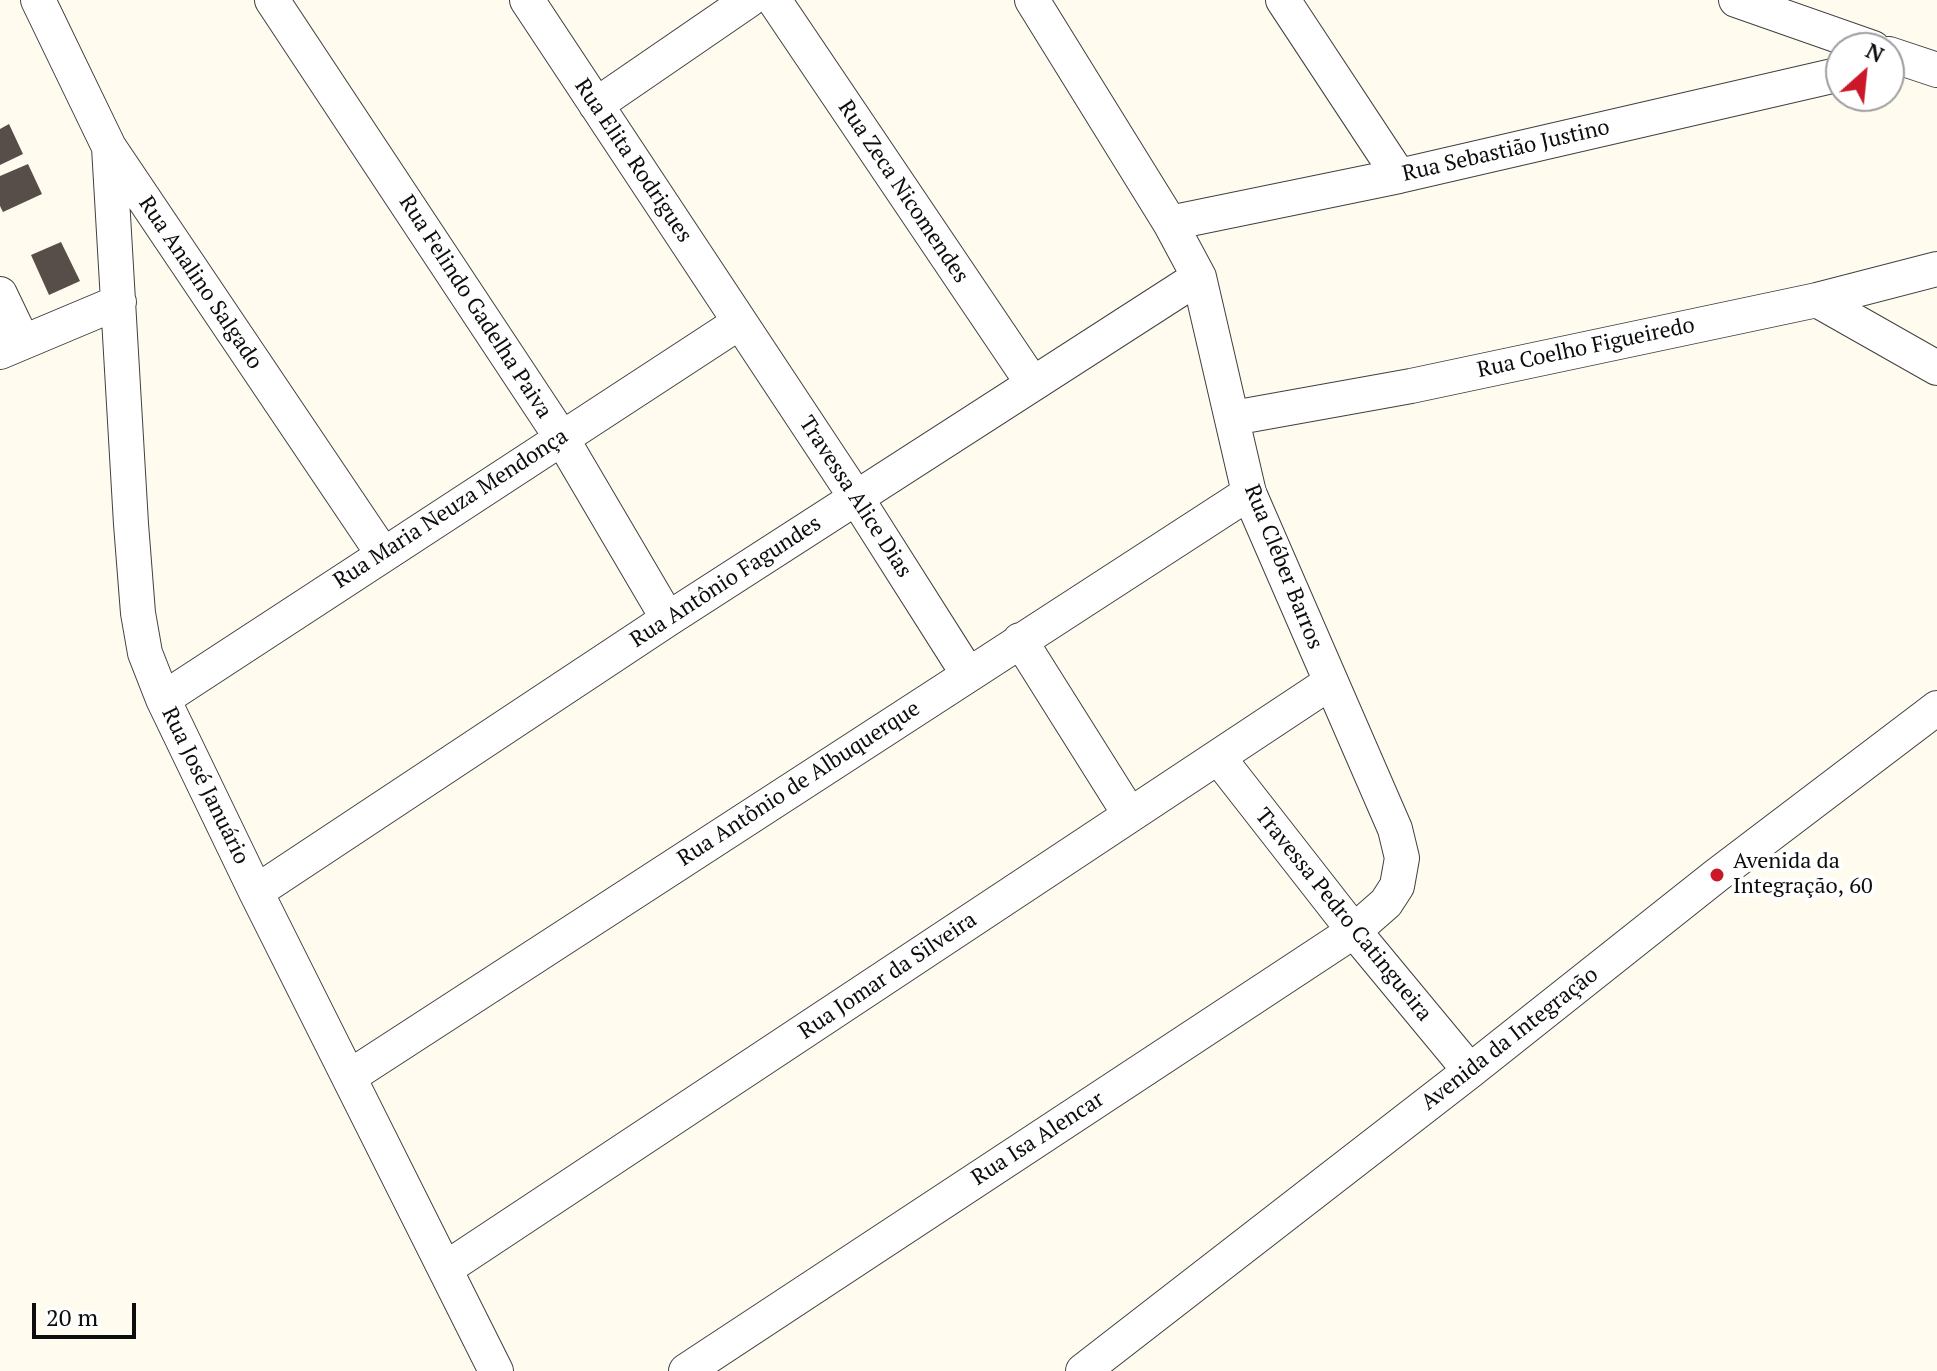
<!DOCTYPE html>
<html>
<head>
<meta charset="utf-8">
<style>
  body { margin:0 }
  #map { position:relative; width:1937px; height:1371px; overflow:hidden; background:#fffbee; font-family:"PT Serif",serif }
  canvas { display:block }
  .north { position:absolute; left:1825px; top:32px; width:80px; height:80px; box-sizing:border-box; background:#fff; border:2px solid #9e9e9e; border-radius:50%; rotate:27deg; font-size:22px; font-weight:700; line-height:32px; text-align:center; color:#0d0d0d }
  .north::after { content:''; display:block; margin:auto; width:28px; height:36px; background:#cb1829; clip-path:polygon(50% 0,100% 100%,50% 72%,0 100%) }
  .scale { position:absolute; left:32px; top:1303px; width:104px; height:36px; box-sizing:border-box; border:4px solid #0d0d0d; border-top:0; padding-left:10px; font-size:24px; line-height:28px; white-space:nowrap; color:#0d0d0d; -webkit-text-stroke:6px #fff; paint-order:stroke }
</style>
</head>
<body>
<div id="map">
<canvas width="1937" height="1371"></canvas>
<div class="north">N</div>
<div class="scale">20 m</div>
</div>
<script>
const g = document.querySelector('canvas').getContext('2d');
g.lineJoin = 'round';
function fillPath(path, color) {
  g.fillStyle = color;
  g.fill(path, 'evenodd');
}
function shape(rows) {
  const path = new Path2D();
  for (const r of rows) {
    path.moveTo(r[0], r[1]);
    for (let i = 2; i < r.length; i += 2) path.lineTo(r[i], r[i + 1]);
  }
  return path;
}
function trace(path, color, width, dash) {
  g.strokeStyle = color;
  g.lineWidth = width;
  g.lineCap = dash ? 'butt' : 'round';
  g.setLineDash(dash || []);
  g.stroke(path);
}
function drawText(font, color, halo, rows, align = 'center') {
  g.font = font + ' "PT Serif",serif';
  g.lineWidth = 8;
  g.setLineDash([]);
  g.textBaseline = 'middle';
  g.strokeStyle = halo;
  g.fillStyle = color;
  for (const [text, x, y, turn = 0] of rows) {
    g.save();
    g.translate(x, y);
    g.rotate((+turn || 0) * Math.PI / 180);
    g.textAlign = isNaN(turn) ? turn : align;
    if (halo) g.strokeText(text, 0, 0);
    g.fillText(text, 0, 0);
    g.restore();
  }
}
fillPath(shape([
  [9,124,23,154,0,165,0,129],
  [28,164,42,194,3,212,0,206,0,176],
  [61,242,80,281,49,295,31,255]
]), '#574e49');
const minor = shape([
  [38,0,109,147,383,554],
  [272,0,561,437,668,619],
  [527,0,857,499,968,674],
  [774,0,1033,384],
  [1283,0,1399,176],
  [1736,0,1873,48],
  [1889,54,1937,70],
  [596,105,749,0],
  [109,147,131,524,138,613,145,653,163,699,256,892,496,1371],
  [1170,223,1399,176,1841,74],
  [0,294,23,342],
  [1817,300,1937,368],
  [0,352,119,302],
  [1233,418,1411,386,1817,300,1937,269],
  [1020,640,1130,815],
  [163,699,740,322],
  [1218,757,1354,931,1470,1071],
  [256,892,668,619,1199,277],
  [349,1077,1249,493],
  [445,1269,1331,682],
  [686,1371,1354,931,1386,903,1397,886,1402,858,1395,829,1249,493,1199,277,1170,223,1032,0],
  [1083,1371,1470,1071,1717,875,1937,708]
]);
trace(minor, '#404040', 36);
trace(minor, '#fff', 34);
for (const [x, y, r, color] of [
  [1717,875,8,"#cb1829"]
]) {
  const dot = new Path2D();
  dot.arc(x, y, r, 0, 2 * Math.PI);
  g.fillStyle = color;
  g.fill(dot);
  trace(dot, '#fff', 3);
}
drawText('22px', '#0d0d0d', '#fff', [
  ["Rua Sebastião Justino",1506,151,-13],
  ["Rua Elita Rodrigues",633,161,56],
  ["Rua Zeca Nicomendes",903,192,56],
  ["Rua Analino Salgado",200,283,56],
  ["Rua Felindo Gadelha Paiva",475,307,57],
  ["Rua Coelho Figueiredo",1586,348,-12],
  ["Travessa Alice Dias",855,497,57],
  ["Rua Maria Neuza Mendonça",451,509,-33],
  ["Rua Cléber Barros",1283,567,68],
  ["Rua Antônio Fagundes",726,582,-33],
  ["Rua Antônio de Albuquerque",799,784,-33],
  ["Rua José Januário",205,786,64],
  ["Travessa Pedro Catingueira",1343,915,51],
  ["Rua Jomar da Silveira",888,976,-34],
  ["Avenida da Integração",1510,1039,-38],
  ["Rua Isa Alencar",1038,1139,-33]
]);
drawText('22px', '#0d0d0d', '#fff', [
  ["Avenida da",1733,862],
  ["Integração, 60",1733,887]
], 'left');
</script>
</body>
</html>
